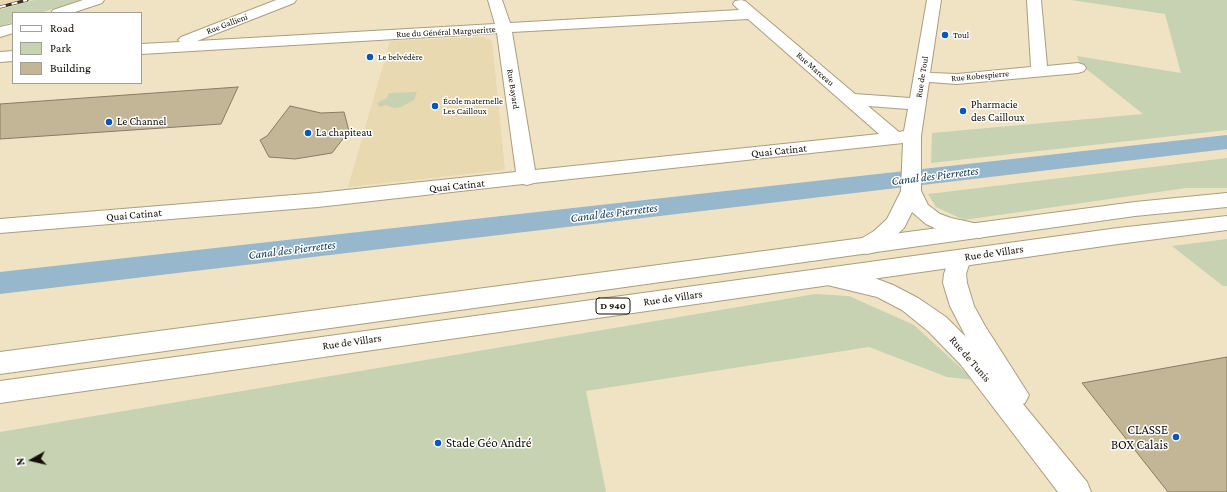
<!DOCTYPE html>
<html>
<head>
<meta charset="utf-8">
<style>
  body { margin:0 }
  #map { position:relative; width:1227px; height:492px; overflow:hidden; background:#f0e3c3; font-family:"Crimson Pro",serif }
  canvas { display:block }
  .legend { position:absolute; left:12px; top:12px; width:130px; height:72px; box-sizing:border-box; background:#fff; border:1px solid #a19f9b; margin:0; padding:5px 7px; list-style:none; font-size:12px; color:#140f05 }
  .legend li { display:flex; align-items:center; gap:8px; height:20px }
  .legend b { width:20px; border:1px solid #a19f9b }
  .north { position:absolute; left:12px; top:440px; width:40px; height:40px; -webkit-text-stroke:3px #fff; paint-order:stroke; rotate:262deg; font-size:11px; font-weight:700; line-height:16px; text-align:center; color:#140f05 }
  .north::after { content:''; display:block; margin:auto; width:14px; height:18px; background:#140f05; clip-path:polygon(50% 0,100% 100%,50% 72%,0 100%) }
</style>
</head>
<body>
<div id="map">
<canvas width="1227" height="492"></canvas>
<ul class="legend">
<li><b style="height:5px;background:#fff"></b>Road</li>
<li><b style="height:11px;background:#c6d2b1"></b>Park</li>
<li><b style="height:11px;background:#c2b696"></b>Building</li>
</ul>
<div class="north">N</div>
</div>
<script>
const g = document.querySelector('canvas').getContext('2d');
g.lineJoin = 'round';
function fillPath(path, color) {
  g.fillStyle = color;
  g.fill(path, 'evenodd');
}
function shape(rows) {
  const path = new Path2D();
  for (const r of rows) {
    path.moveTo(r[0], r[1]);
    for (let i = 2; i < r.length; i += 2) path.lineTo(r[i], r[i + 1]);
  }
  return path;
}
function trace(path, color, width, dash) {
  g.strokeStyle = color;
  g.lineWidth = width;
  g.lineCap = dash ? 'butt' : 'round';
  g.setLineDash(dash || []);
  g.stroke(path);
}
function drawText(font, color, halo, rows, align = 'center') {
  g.font = font + ' "Crimson Pro",serif';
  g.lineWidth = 3;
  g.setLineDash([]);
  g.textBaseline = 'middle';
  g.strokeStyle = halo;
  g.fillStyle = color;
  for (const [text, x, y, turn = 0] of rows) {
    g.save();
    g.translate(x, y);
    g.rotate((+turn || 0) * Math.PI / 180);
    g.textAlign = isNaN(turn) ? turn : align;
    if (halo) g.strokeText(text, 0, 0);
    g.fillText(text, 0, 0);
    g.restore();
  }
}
fillPath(shape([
  [0,0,80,0,13,13,0,26],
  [483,37,492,40,505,170,348,187,390,41]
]), '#e9d9b1');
fillPath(shape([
  [35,0,80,0,40,13,13,13,13,22,0,26,0,10],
  [1071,0,1227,0,1227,130,931,163,932,133,1143,114,1080,64,1077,56,1181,73,1165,14],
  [417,92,414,100,401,107,394,108,386,105,379,107,377,103,387,98,389,93],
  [1227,158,1227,188,1186,188,964,220,936,207,928,194],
  [1227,239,1227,286,1223,286,1172,246],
  [815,294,849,296,914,325,974,380,947,377,869,347,586,391,606,492,0,492,0,432]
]), '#c6d2b1');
fillPath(shape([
  [1227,135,1227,149,0,294,0,272,1227,135]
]), '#97b7cc');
const building = shape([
  [238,87,221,124,0,139,0,104,238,87],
  [290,106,321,113,344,112,349,131,332,153,295,159,269,157,260,140,267,136,290,106],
  [1227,357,1227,492,1168,492,1082,383,1227,357]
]);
fillPath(building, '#c2b696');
trace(building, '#887c5f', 1);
const street = shape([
  [276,0,296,0,294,3,197,41,495,24,488,0,502,0,510,23,739,10,733,4,735,1,741,0,745,1,855,94,910,98,927,0,941,0,930,73,957,74,1031,67,1027,0,1041,0,1047,66,1078,63,1084,65,1086,68,1084,71,1078,73,957,84,929,82,921,136,921,191,928,205,940,214,951,218,987,226,990,231,987,236,979,238,939,230,926,224,912,212,904,228,890,241,875,252,867,254,859,252,856,246,859,240,874,231,887,219,901,191,903,143,534,183,527,185,523,184,318,207,0,233,0,219,318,193,516,172,497,33,141,54,141,44,180,42,178,40,181,37,276,0],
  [748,19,879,134,535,170,512,32,748,19],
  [868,106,908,109,904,131,899,132,868,106],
  [13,51,13,61,0,62,0,52,13,51],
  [960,250,968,252,971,258,966,274,967,283,974,306,985,326,1029,395,1025,403,1023,404,1087,482,1091,492,1058,492,961,365,928,331,902,310,877,297,819,283,815,277,819,271,827,268,872,277,893,285,918,298,946,317,966,337,950,306,943,283,944,274,949,258,952,252,960,250]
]);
const secondary = shape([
  [83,0,104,0,102,3,72,13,51,13,53,10,83,0],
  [13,24,13,33,0,37,0,27,13,24]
]);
const primary = shape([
  [1227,193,1227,207,1135,216,0,374,0,352,1135,202,1227,193],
  [1227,216,1227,230,1118,244,0,403,0,381,1118,228,1227,216]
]);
trace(street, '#aa9e7f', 2);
trace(secondary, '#aa9e7f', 2);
trace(primary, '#aa9e7f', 2);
fillPath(street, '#fff');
fillPath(secondary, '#fff');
fillPath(primary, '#fff');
const rail = shape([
  [0,7,27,0]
]);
trace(rail, '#383224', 3);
trace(rail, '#fff', 2, [6]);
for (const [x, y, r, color] of [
  [945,35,4,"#0457c0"],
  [370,57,4,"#0457c0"],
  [435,106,4,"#0457c0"],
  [963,111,4,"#0457c0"],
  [109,122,4,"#0457c0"],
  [308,133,4,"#0457c0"],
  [1176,437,4,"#0457c0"],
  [438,443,4,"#0457c0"]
]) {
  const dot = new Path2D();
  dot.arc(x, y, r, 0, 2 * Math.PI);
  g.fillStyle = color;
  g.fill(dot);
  trace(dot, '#fff', 1.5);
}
drawText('9px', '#140f05', '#fff', [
  ["Rue Gallieni",227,24,-21],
  ["Rue du Général Margueritte",446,32,-3],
  ["Rue Marceau",815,69,41],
  ["Rue Robespierre",980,76,-5],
  ["Rue de Toul",922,77,-81],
  ["Rue Bayard",513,89,81]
]);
drawText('9px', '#140f05', '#fff', [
  ["Toul",953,35],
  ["Le belvédère",378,57],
  ["École maternelle",443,101],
  ["Les Cailloux",443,111]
], 'left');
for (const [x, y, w] of [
  [613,306,34]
]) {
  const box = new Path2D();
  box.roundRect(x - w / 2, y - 8, w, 16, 3);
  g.fillStyle = '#fff';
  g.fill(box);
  trace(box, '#140f05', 1);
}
drawText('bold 10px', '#140f05', null, [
  ["D 940",613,306]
]);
drawText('11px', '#140f05', '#fff', [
  ["Pharmacie",971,105],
  ["des Cailloux",971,118],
  ["Le Channel",117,122],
  ["La chapiteau",316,133]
], 'left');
drawText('11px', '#140f05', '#fff', [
  ["Quai Catinat",779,151,-6],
  ["Quai Catinat",457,186,-6],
  ["Quai Catinat",134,215,-5],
  ["Rue de Villars",994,253,-8],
  ["Rue de Villars",673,298,-8],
  ["Rue de Villars",352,342,-8],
  ["Rue de Tunis",970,359,49]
]);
drawText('italic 12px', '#08354b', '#fff', [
  ["Canal des Pierrettes",935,176,-7],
  ["Canal des Pierrettes",614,213,-7],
  ["Canal des Pierrettes",292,250,-7]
]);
drawText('13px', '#140f05', '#fff', [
  ["CLASSE",1168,430],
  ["BOX Calais",1168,445],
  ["Stade Géo André",446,443,"left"]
], 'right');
</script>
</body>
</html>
